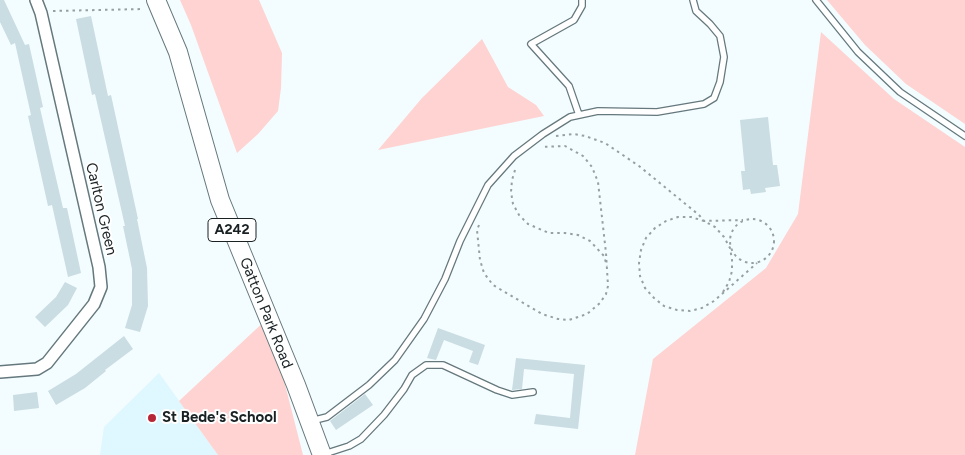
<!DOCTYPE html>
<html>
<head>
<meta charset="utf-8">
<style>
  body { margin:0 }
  canvas { display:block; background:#f3fcfe }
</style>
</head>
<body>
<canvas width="965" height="455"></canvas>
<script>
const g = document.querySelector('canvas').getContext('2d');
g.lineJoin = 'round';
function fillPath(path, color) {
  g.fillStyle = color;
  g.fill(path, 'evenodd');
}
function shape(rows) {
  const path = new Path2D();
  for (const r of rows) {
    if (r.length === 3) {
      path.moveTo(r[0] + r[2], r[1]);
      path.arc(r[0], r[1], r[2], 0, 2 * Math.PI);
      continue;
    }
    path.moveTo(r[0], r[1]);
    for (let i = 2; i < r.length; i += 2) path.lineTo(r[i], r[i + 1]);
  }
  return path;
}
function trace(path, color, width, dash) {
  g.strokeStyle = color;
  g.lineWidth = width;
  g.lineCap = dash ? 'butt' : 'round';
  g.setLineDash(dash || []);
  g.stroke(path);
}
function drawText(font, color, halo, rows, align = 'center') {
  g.font = font + ' Figtree,sans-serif';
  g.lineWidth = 4;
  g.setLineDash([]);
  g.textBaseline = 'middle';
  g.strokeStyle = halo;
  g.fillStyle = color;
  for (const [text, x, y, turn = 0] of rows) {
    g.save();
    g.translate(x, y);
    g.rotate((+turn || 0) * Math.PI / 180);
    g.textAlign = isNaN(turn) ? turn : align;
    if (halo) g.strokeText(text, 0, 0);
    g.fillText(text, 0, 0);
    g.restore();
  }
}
fillPath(shape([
  [159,373,218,455,100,455,104,427]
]), '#dff7fe');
fillPath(shape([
  [180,0,259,0,282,53,281,88,278,111,258,134,237,153,191,25],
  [827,0,965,0,965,124,906,84,865,45],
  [821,32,894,99,965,147,965,455,635,455,653,359,766,268,798,214],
  [482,39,508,87,536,105,544,116,378,150,422,98],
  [268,318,303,455,218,455,179,401]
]), '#fed3d1');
fillPath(shape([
  [0,0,4,0,25,45,29,44,43,107,40,108,52,161,63,208,67,208,81,273,68,277,52,205,48,206,28,116,31,115,15,43,11,45,0,22],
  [91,16,108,96,111,95,138,219,137,219,147,268,148,306,140,332,125,328,132,305,132,269,123,226,125,226,95,94,92,95,76,19],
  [768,117,773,165,777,165,780,186,765,188,766,192,751,194,750,189,743,190,741,171,745,171,740,120],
  [65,282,77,288,68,305,45,327,35,317,56,297],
  [438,328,485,345,478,365,469,362,473,351,444,340,436,360,427,358],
  [124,336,133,349,105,370,106,371,85,388,56,405,48,391,76,374],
  [516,358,585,365,578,429,534,424,536,414,570,418,574,374,524,369,522,389,512,390],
  [37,392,39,408,14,411,13,395],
  [365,394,373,405,336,430,330,421]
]), '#c9dde3');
const service = shape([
  [816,0,858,52,900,92,965,136],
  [579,115,569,86,531,44,574,20,582,6,582,0],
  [311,421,327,417,369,385,395,360,424,319,445,279,460,241,488,185,514,156,543,134,570,117,598,111,657,112,704,104,714,98,720,82,724,57,720,36,710,24,696,11,693,0],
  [324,454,349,446,361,439,384,415,404,389,412,375,426,365,443,365,497,390,512,395,533,392]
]);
const minor = shape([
  [0,372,37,369,47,363,94,304,101,287,99,267,41,13,36,0]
]);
const primary = shape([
  [156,0,178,52,220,200,296,385,322,455]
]);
trace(service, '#65787d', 8);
trace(minor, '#65787d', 14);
trace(primary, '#65787d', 20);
trace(shape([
  [53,11,144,9],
  [556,136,574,134,585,136,605,143,639,166,699,215,704,221,743,220],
  [515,170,512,180,511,192,513,204,519,215,528,224,549,233,565,233,578,235,590,241,604,256,607,266],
  [752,241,22],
  [479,225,477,230,480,260,484,273,493,285,542,314,558,319,569,320,587,314,600,303,606,294,608,286,606,253,598,182,592,167,583,156,565,146,542,147],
  [723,292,729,282,732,271,732,260,730,248,724,237,715,227,704,221,691,217,678,217,666,221,655,228,646,238,641,250,639,263,640,276,645,288,654,298,664,306,677,310,690,311,702,308,714,301,757,263]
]), '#969fa1', 2, [2.5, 4]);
trace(service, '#fff', 5.5);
trace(minor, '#fff', 11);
trace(primary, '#fff', 18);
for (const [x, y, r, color] of [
  [152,418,5,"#b72636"]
]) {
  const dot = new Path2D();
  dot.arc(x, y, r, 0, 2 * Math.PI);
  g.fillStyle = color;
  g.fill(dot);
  trace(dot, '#fff', 2);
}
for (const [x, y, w] of [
  [232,230,48]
]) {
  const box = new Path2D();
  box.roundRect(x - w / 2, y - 11.5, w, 23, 4);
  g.fillStyle = '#fff';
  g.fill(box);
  trace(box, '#192123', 1);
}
drawText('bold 14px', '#192123', null, [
  ["A242",232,230]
]);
drawText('15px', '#192123', '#fff', [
  ["Carlton Green",101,209,77],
  ["Gatton Park Road",266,313,68]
]);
drawText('bold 15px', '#192123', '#fff', [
  ["St Bede's School",162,418]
], 'left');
</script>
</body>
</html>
